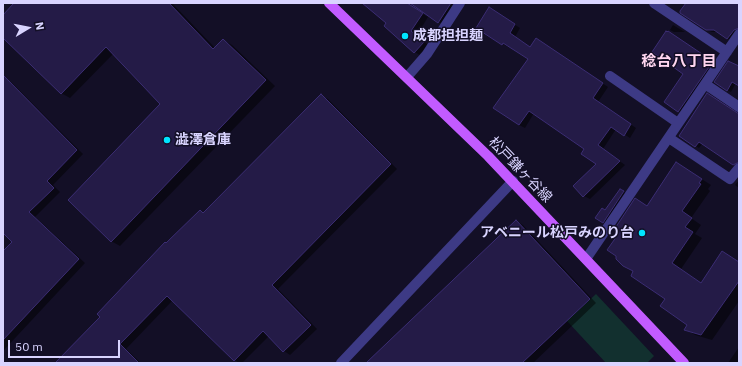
<!DOCTYPE html>
<html>
<head>
<meta charset="utf-8">
<style>
  body { margin:0 }
  #map { position:relative; width:742px; height:366px; overflow:hidden; background:#130f26; font-family:"IBM Plex Sans",sans-serif }
  canvas { display:block }
  .frame { position:absolute; inset:0; border:4px solid #d9d4ff; pointer-events:none }
  .north { position:absolute; left:8px; top:8px; width:40px; height:40px; -webkit-text-stroke:3px #130f26; paint-order:stroke; rotate:80deg; font-size:11px; font-weight:700; line-height:16px; text-align:center; color:#d9d4ff }
  .north::after { content:''; display:block; margin:auto; width:14px; height:18px; background:#d9d4ff; clip-path:polygon(50% 0,100% 100%,50% 72%,0 100%) }
  .scale { position:absolute; left:8px; top:340px; width:112px; height:18px; box-sizing:border-box; border:2px solid #d9d4ff; border-top:0; padding-left:5px; font-size:12px; line-height:14px; white-space:nowrap; color:#d9d4ff; -webkit-text-stroke:3px #130f26; paint-order:stroke }
</style>
</head>
<body>
<div id="map">
<canvas width="742" height="366"></canvas>
<div class="frame"></div>
<div class="north">N</div>
<div class="scale">50 m</div>
</div>
<script>
const g = document.querySelector('canvas').getContext('2d');
g.lineJoin = 'round';
function fillPath(path, color) {
  g.fillStyle = color;
  g.fill(path, 'evenodd');
}
function shape(rows) {
  const path = new Path2D();
  for (const r of rows) {
    path.moveTo(r[0], r[1]);
    for (let i = 2; i < r.length; i += 2) path.lineTo(r[i], r[i + 1]);
  }
  return path;
}
function trace(path, color, width, dash) {
  g.strokeStyle = color;
  g.lineWidth = width;
  g.lineCap = dash ? 'butt' : 'round';
  g.setLineDash(dash || []);
  g.stroke(path);
}
function drawText(font, color, halo, rows, align = 'center') {
  g.font = font + ' "IBM Plex Sans","Noto Sans JP",sans-serif';
  g.lineWidth = 3;
  g.setLineDash([]);
  g.textBaseline = 'middle';
  g.strokeStyle = halo;
  g.fillStyle = color;
  for (const [text, x, y, turn = 0] of rows) {
    g.save();
    g.translate(x, y);
    g.rotate((+turn || 0) * Math.PI / 180);
    g.textAlign = isNaN(turn) ? turn : align;
    if (halo) g.strokeText(text, 0, 0);
    g.fillText(text, 0, 0);
    g.restore();
  }
}
fillPath(shape([
  [596,294,654,356,647,363,606,363,567,321]
]), '#12302f');
fillPath(shape([
  [15,3,172,3,215,48,223,40,232,45,275,86,120,246,111,241,162,104,114,53,70,98,61,93,3,37,3,16],
  [363,3,400,3,408,5,428,17,417,35,429,46,421,56,415,52,388,23],
  [421,3,458,3,443,24,438,22],
  [684,3,739,3,739,32,732,41,719,32,712,32,707,30],
  [495,12,520,28,515,37,531,48,542,43,608,87,598,102,636,128,630,138,616,129,603,149,625,165,590,199,584,196,598,164,586,149,534,113,525,128,519,125,529,59,509,46,508,47,503,44,477,28],
  [673,25,678,28,685,32,674,32,670,30],
  [714,57,720,60,683,114,665,102,712,61],
  [739,67,739,85,736,83,731,92,727,90],
  [6,79,12,83,83,154,53,185,60,192,35,217,85,263,3,351,3,253,13,242,3,232,3,82],
  [321,96,328,99,397,169,278,289,317,329,290,355,284,351,269,336,242,363,239,363,235,360,173,300,126,349,141,363,56,363,101,317,200,211,205,214],
  [739,115,739,165,738,166,703,143,699,148,680,135],
  [686,169,711,185,708,189,710,191,691,218,701,225,695,234,702,238,681,269,702,284,739,263,739,301,712,340,695,335,686,329,689,325,667,299,648,207],
  [739,180,739,188,735,185],
  [620,190,626,193,605,223,596,217,605,211],
  [516,221,523,225,596,303,533,363,367,363],
  [739,347,739,363,728,363]
]), '#0007');
const building = shape([
  [14,3,169,3,213,49,223,39,266,80,111,242,68,200,160,104,106,47,61,94,3,38,3,15,14,3],
  [362,3,407,3,423,13,411,31,424,42,414,53,384,26,386,23,362,3],
  [410,3,451,3,438,23,410,3],
  [686,3,739,3,739,28,734,30,727,39,714,30,706,30,680,13,680,11,686,3],
  [489,7,515,24,510,33,530,47,536,38,603,83,593,98,631,124,624,136,611,127,598,145,620,161,583,197,573,186,596,164,581,154,584,149,529,111,519,125,493,108,528,59,503,43,502,45,476,28,489,7],
  [666,31,667,32,668,31,711,60,714,56,716,57,678,112,664,102,683,74,652,52,666,31],
  [728,61,739,66,739,86,732,82,727,91,714,82,728,61],
  [3,75,77,150,47,181,54,188,29,212,79,259,3,340,3,251,12,242,3,233,3,75],
  [707,93,739,114,739,162,733,165,699,142,695,147,679,136,707,93],
  [321,94,391,164,272,285,311,325,283,352,263,331,234,361,167,296,120,344,139,363,55,363,100,317,97,314,165,242,166,243,200,210,203,213,321,94],
  [676,162,702,179,699,183,701,184,682,211,692,218,685,227,693,232,672,263,701,283,722,251,739,262,739,281,701,335,684,330,687,325,660,306,665,299,631,276,633,271,623,266,616,259,616,256,607,250,619,233,614,230,635,198,647,206,676,162],
  [620,189,624,191,603,223,595,218,602,208,605,210,620,189],
  [516,220,590,299,522,363,366,363,516,220]
]);
fillPath(building, '#241b47');
trace(building, '#3b2d73', 1);
trace(shape([
  [654,3,727,52],
  [610,76,678,123],
  [407,77,427,54,460,3],
  [705,84,739,107],
  [669,138,730,179,739,168],
  [586,259,739,34],
  [341,363,513,181]
]), '#3d3a85', 10);
trace(shape([
  [329,3,488,156,684,363]
]), '#c25bff', 10);
for (const [x, y, r, color] of [
  [405,36,4,"#00e5ff"],
  [167,140,4,"#00e5ff"],
  [642,233,4,"#00e5ff"]
]) {
  const dot = new Path2D();
  dot.arc(x, y, r, 0, 2 * Math.PI);
  g.fillStyle = color;
  g.fill(dot);
  trace(dot, '#130f26', 1.5);
}
drawText('bold 14px', '#d9d4ff', '#130f26', [
  ["成都担担麺",413,36],
  ["澁澤倉庫",175,140],
  ["アベニール松戸みのり台",634,233,"right"]
], 'left');
drawText('14px', '#d9d4ff', '#130f26', [
  ["松戸鎌ヶ谷線",520,170,46]
]);
drawText('bold 15px', '#ffd6f0', '#130f26', [
  ["稔台八丁目",679,62]
]);
</script>
</body>
</html>
